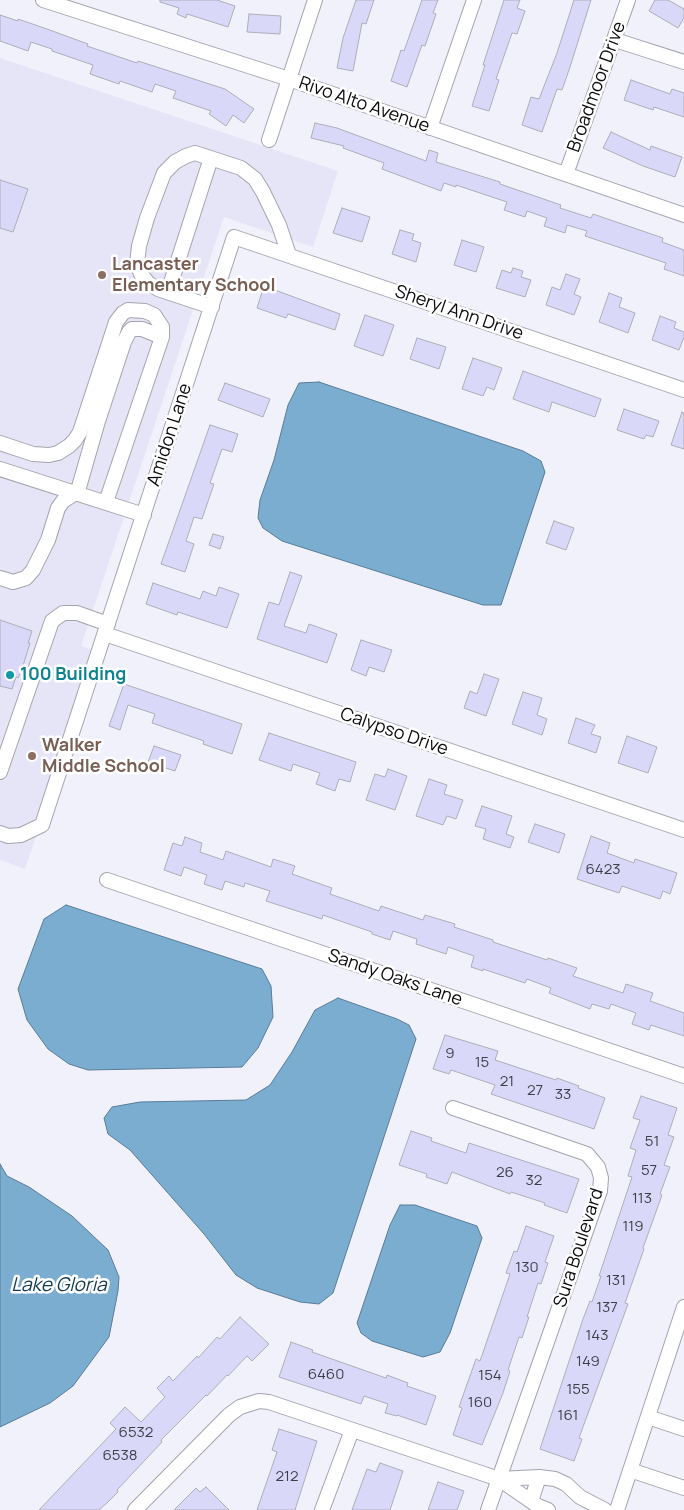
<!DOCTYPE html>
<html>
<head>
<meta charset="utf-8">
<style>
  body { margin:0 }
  canvas { display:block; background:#f1f1fc }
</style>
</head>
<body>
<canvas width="684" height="1510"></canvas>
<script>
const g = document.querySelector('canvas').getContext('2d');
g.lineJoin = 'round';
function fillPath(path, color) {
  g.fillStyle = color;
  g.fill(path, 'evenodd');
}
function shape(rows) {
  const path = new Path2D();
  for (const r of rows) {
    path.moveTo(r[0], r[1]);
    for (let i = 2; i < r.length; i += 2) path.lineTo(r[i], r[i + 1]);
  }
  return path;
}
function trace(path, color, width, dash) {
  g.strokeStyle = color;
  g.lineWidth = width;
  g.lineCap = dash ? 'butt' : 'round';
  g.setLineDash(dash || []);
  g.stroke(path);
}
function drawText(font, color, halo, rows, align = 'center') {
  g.font = font + ' Manrope,sans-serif';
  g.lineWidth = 5;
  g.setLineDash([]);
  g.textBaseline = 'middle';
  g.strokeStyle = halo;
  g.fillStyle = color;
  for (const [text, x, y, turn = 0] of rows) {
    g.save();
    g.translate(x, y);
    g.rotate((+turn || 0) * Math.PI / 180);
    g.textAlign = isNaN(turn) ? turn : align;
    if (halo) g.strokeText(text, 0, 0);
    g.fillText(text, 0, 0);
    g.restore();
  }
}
fillPath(shape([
  [0,58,338,171,313,247,224,217,81,646,99,652,25,869,0,860]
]), '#e6e5f7');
const water = shape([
  [319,382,523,451,541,461,545,472,501,605,483,605,282,541,263,528,258,518,260,500,274,460,288,405,299,383,319,382],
  [66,905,262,969,271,986,273,1017,258,1048,242,1067,88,1070,69,1064,48,1049,27,1020,18,989,44,919,66,905],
  [338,998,397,1019,409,1025,416,1039,333,1293,319,1304,300,1302,257,1288,236,1275,204,1234,130,1150,108,1134,104,1118,112,1107,140,1102,246,1100,270,1085,292,1052,315,1010,338,998],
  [0,1164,7,1176,29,1187,72,1216,108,1250,119,1277,118,1291,109,1337,73,1386,50,1403,0,1427,0,1164],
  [400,1205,415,1205,477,1226,482,1238,450,1333,440,1352,423,1357,372,1341,361,1333,357,1323,390,1225,400,1205]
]);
fillPath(water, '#7badd1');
trace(water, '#597c96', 1);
const building = shape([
  [160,0,217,0,235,6,228,27,187,14,186,18,177,14,179,8,160,2,160,0],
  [356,0,374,0,366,24,362,23,353,71,337,68,343,38,356,0],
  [422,0,438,0,433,13,436,14,425,46,422,45,407,87,391,81,401,50,404,51,422,0],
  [504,0,520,0,517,8,525,11,517,34,512,33,496,79,499,80,489,111,472,106,485,65,483,65,504,0],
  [574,0,591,0,570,67,562,90,557,89,542,132,522,125,531,97,539,99,557,53,574,0],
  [655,0,668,0,684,9,684,18,678,28,649,11,655,0],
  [249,14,281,16,280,34,247,32,249,14],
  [0,15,18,21,18,19,47,29,88,44,87,46,137,63,138,61,225,89,254,109,244,123,233,115,226,126,209,114,211,111,173,98,176,91,155,84,152,92,120,81,119,84,90,74,93,65,52,51,52,49,31,42,28,51,0,41,0,15],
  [631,80,670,94,672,89,684,93,684,117,654,107,653,110,624,100,631,80],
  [315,123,337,128,426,161,429,150,438,153,436,162,500,182,500,184,561,205,560,208,591,218,593,214,663,238,662,242,684,250,684,276,664,269,666,263,585,236,587,231,567,225,565,233,544,226,547,218,527,211,525,217,504,210,507,202,456,185,456,187,444,183,441,191,382,169,384,163,343,148,344,146,311,138,315,123],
  [611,132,650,150,651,146,682,157,675,177,643,166,603,148,611,132],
  [0,180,28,189,13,232,0,228,0,180],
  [342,208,370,217,362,242,333,233,342,208],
  [400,230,414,234,412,240,421,243,416,262,392,254,400,230],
  [462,240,484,247,476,272,454,265,462,240],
  [513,268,523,271,521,277,531,280,525,297,496,288,502,270,511,273,513,268],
  [566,274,580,279,574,294,581,297,574,315,546,305,552,287,560,290,566,274],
  [264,286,340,314,335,330,288,314,286,318,257,308,264,286],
  [609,293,622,298,619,307,635,313,628,333,599,322,609,293],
  [365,315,394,325,383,356,354,346,365,315],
  [660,316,676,322,674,328,684,332,684,337,679,350,652,340,660,316],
  [417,338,446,347,439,369,410,359,417,338],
  [473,358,502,368,494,390,487,387,483,396,462,389,473,358],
  [523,371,601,399,595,417,552,402,549,412,513,399,523,371],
  [225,383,270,399,263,417,218,400,225,383],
  [624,409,659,421,653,437,646,435,644,439,617,430,624,409],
  [682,412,684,413,684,449,671,445,682,412],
  [210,425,238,434,232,452,222,449,210,483,214,484,202,519,194,517,186,541,194,544,185,572,161,564,210,425],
  [554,521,574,528,566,550,546,543,554,521],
  [213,534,224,537,220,549,209,545,213,534],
  [290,572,302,576,284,626,306,633,309,624,337,634,327,663,257,639,269,602,279,605,290,572],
  [153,583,200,599,203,591,216,596,219,587,239,594,227,628,178,612,177,615,146,604,153,583],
  [0,620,32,631,28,643,30,643,22,669,18,678,16,677,12,689,0,686,0,620],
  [361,640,392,650,384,672,369,667,366,676,351,670,361,640],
  [484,674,499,679,486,716,464,708,470,691,477,694,484,674],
  [124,684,242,724,232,754,203,744,204,741,152,723,155,714,128,705,120,730,109,726,124,684],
  [523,692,542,698,537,715,547,719,542,735,512,724,523,692],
  [576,718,595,725,591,734,601,737,596,753,568,743,576,718],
  [269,733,356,762,350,782,339,779,335,791,316,784,320,773,293,764,291,771,259,760,269,733],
  [627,736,657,747,648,773,618,763,627,736],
  [154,746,181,755,175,771,148,762,154,746],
  [388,769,407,776,395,810,366,800,375,774,385,777,388,769],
  [429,779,447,785,444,794,463,800,456,819,447,816,443,825,416,816,429,779],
  [482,806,512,816,506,834,514,837,510,848,483,839,486,829,475,826,482,806],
  [535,824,565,834,559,853,528,842,535,824],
  [591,836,610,843,607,853,634,863,635,859,677,873,670,894,663,891,660,899,622,886,619,893,577,879,591,836],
  [185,837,202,843,200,852,223,860,226,851,271,867,273,859,295,866,292,874,332,888,330,894,379,911,381,906,423,920,425,915,455,924,454,927,493,940,493,942,547,960,548,958,577,968,573,976,623,993,626,984,653,993,650,1001,684,1013,684,1036,651,1025,649,1030,632,1024,636,1013,611,1004,609,1009,592,1004,590,1009,549,993,551,988,527,979,525,983,483,969,483,971,471,967,474,956,448,947,446,954,416,944,417,939,393,931,390,940,372,934,372,932,323,915,322,919,266,901,270,891,245,883,244,887,225,881,222,890,204,884,207,875,184,867,181,876,164,870,173,843,182,846,185,837],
  [445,1035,498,1051,495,1060,556,1080,557,1078,579,1086,578,1088,605,1098,594,1129,491,1094,495,1085,451,1070,449,1074,433,1069,445,1035],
  [641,1096,677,1108,668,1135,674,1137,664,1165,670,1167,660,1194,662,1195,643,1248,644,1249,625,1303,628,1304,579,1438,582,1439,574,1461,540,1449,583,1319,590,1301,592,1302,601,1276,599,1276,632,1177,628,1176,636,1150,630,1148,640,1120,633,1118,641,1096],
  [411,1131,432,1138,431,1141,466,1153,469,1143,579,1179,567,1213,544,1205,545,1203,511,1192,510,1194,452,1172,447,1184,426,1177,427,1174,399,1165,411,1131],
  [526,1226,554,1236,545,1262,548,1263,541,1284,538,1283,527,1317,529,1317,522,1338,519,1337,508,1370,510,1371,503,1393,482,1445,453,1435,462,1408,459,1407,466,1387,476,1359,480,1361,510,1274,506,1273,514,1251,517,1252,526,1226],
  [240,1317,269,1344,252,1361,247,1356,228,1376,227,1375,207,1396,206,1395,161,1440,162,1442,117,1490,118,1492,108,1502,99,1510,39,1510,116,1429,110,1423,125,1407,141,1422,165,1397,157,1388,169,1376,173,1381,197,1356,198,1358,217,1337,220,1339,240,1317],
  [291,1342,313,1350,312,1352,386,1378,387,1375,408,1383,407,1386,436,1396,426,1425,397,1415,397,1416,385,1413,388,1404,364,1396,361,1404,279,1377,291,1342],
  [279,1429,317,1441,295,1510,257,1510,277,1452,272,1450,279,1429],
  [380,1463,403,1471,390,1510,352,1510,367,1469,376,1472,380,1463],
  [438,1482,464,1491,457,1510,428,1510,438,1482],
  [206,1487,229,1510,174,1510,196,1488,200,1492,206,1487]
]);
fillPath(building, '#dad8f8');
trace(building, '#aeaeb8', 1);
const minor = shape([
  [43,0,289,79,684,215],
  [615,40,684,62],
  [430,128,474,0],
  [269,140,315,0],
  [566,174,628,0],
  [168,292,211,158],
  [212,307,158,289,148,283,141,274,137,264,139,246,147,218,164,173,175,162,186,156,195,153,241,168,255,179,263,192,279,225,289,255],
  [0,443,33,454,49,455,58,453,69,446,75,440,80,432,116,322,123,313,128,310,145,311,154,315,162,327,162,337,106,502],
  [0,469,144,515],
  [77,494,98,421,124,342,129,332,132,329,142,329,162,337],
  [0,578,13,582,26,578,33,570,48,540,58,508,63,501,74,494,77,494],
  [105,634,684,830],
  [0,772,52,621,63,613,77,613,108,624],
  [0,833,8,836,21,835,42,825,234,237,684,390],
  [107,880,684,1076],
  [453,1108,587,1154,598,1167,601,1178,600,1191,488,1510],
  [648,1417,684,1429],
  [630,1470,684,1488],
  [499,1479,539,1477,555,1479,566,1484,580,1497,605,1510],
  [531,1501,539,1477],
  [135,1510,229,1415,240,1407,259,1401,269,1402,499,1479,538,1506,548,1510],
  [322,1510,352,1430],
  [617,1510,684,1307]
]);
trace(minor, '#a4a4ae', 16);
trace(minor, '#fff', 14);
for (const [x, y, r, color] of [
  [102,275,5,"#8d6e63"],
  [10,675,5,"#0f9aa8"],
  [32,756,5,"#8d6e63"]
]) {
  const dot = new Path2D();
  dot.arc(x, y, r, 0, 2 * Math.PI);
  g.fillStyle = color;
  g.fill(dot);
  trace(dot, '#fff', 2);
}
drawText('15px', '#3f3e48', null, [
  ["6423",603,870],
  ["9",450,1054],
  ["15",482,1063],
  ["21",507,1082],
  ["27",535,1091],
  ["33",563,1095],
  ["51",652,1142],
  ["57",649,1171],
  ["26",505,1173],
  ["32",534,1181],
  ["113",642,1199],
  ["119",633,1227],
  ["130",527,1268],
  ["131",616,1281],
  ["137",607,1308],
  ["143",597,1336],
  ["149",588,1362],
  ["6460",326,1375],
  ["154",490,1376],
  ["155",578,1390],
  ["160",480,1403],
  ["161",568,1416],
  ["6532",136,1433],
  ["6538",120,1456],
  ["212",287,1477]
]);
drawText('18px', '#0b0b0e', '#fff', [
  ["Broadmoor Drive",597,87,-70],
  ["Rivo Alto Avenue",364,105,19],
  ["Sheryl Ann Drive",459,313,19],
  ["Amidon Lane",170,435,-72],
  ["Calypso Drive",394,732,19],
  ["Sandy Oaks Lane",395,978,19],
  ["Sura Boulevard",579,1248,-72]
]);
drawText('bold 18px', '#785e54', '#fff', [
  ["Lancaster",112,265],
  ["Elementary School",112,286],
  ["Walker",42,746],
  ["Middle School",42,767]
], 'left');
drawText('bold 18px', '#0d838f', '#fff', [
  ["100 Building",20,675]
], 'left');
drawText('italic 19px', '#113952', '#fff', [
  ["Lake Gloria",59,1286]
]);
</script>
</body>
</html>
